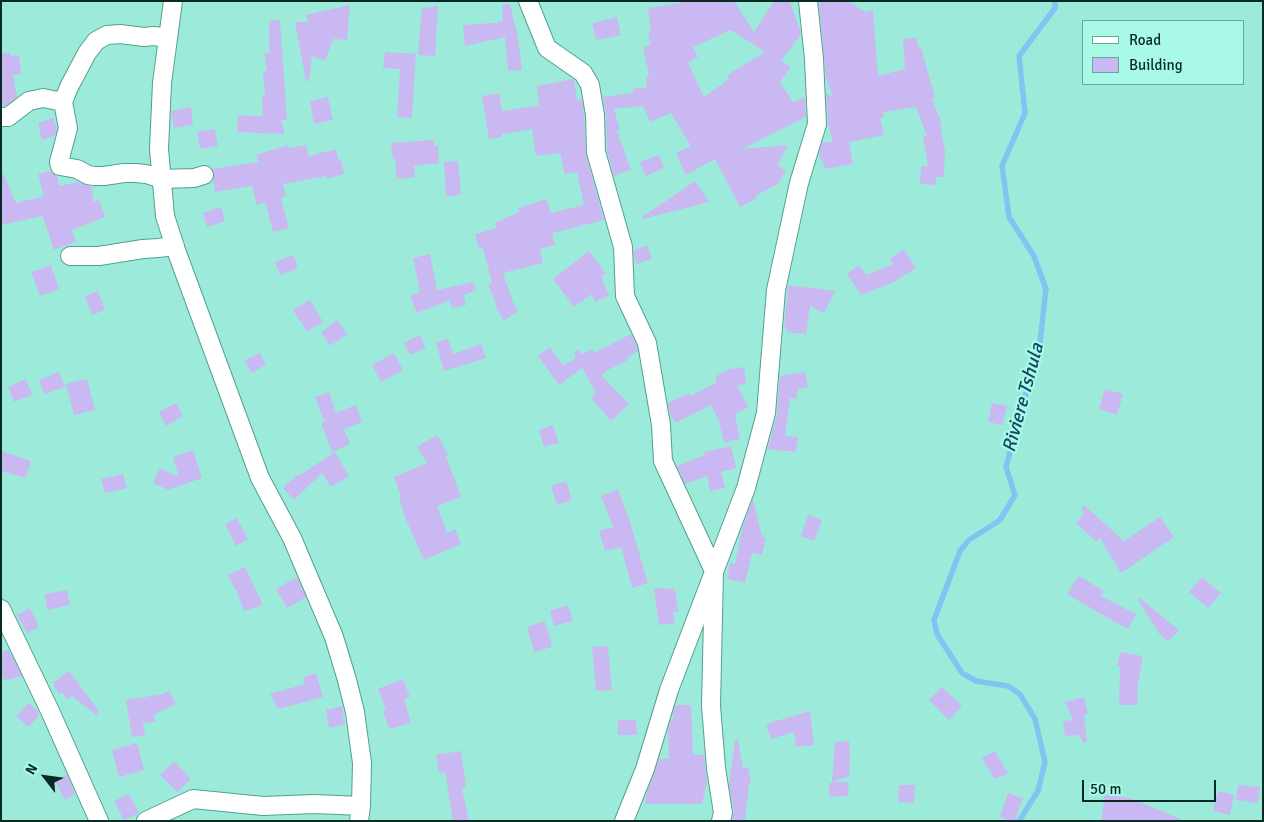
<!DOCTYPE html>
<html>
<head>
<meta charset="utf-8">
<style>
  body { margin:0 }
  #map { position:relative; width:1264px; height:822px; overflow:hidden; background:#9cebda; font-family:Signika,sans-serif }
  canvas { display:block }
  .frame { position:absolute; inset:0; border:2px solid #072a24; pointer-events:none }
  .legend { position:absolute; left:1082px; top:20px; width:162px; height:65px; box-sizing:border-box; background:#a9f9e7; border:1px solid #68a699; margin:0; padding:6px 9px; list-style:none; font-size:15px; color:#072a24 }
  .legend li { display:flex; align-items:center; gap:10px; height:25px }
  .legend b { width:25px; border:1px solid #68a699 }
  .north { position:absolute; left:20px; top:752px; width:50px; height:50px; -webkit-text-stroke:4px #a9f9e7; paint-order:stroke; rotate:300deg; font-size:14px; font-weight:700; line-height:20px; text-align:center; color:#072a24 }
  .north::after { content:''; display:block; margin:auto; width:18px; height:22px; background:#072a24; clip-path:polygon(50% 0,100% 100%,50% 72%,0 100%) }
  .scale { position:absolute; left:1082px; top:780px; width:134px; height:22px; box-sizing:border-box; border:2px solid #072a24; border-top:0; padding-left:6px; font-size:15px; line-height:18px; white-space:nowrap; color:#072a24; -webkit-text-stroke:4px #a9f9e7; paint-order:stroke }
</style>
</head>
<body>
<div id="map">
<canvas width="1264" height="822"></canvas>
<div class="frame"></div>
<ul class="legend">
<li><b style="height:6px;background:#fff"></b>Road</li>
<li><b style="height:14px;background:#cab8f2"></b>Building</li>
</ul>
<div class="north">N</div>
<div class="scale">50 m</div>
</div>
<script>
const g = document.querySelector('canvas').getContext('2d');
g.lineJoin = 'round';
function shape(rows) {
  const path = new Path2D();
  for (const r of rows) {
    path.moveTo(r[0], r[1]);
    for (let i = 2; i < r.length; i += 2) path.lineTo(r[i], r[i + 1]);
  }
  return path;
}
function trace(path, color, width, dash) {
  g.strokeStyle = color;
  g.lineWidth = width;
  g.lineCap = dash ? 'butt' : 'round';
  g.setLineDash(dash || []);
  g.stroke(path);
}
function fillPath(path, color) {
  g.fillStyle = color;
  g.fill(path, 'evenodd');
}
function drawText(font, color, halo, rows, align = 'center') {
  g.font = font + ' Signika,sans-serif';
  g.lineWidth = 4.5;
  g.setLineDash([]);
  g.textBaseline = 'middle';
  g.strokeStyle = halo;
  g.fillStyle = color;
  for (const [text, x, y, turn = 0] of rows) {
    g.save();
    g.translate(x, y);
    g.rotate((+turn || 0) * Math.PI / 180);
    g.textAlign = isNaN(turn) ? turn : align;
    if (halo) g.strokeText(text, 0, 0);
    g.fillText(text, 0, 0);
    g.restore();
  }
}
trace(shape([
  [1019,821,1038,791,1045,762,1035,719,1020,694,1008,686,976,681,962,673,937,634,934,620,960,551,969,540,1000,520,1015,495,1006,467,1040,342,1046,289,1034,256,1009,217,1002,166,1025,113,1019,56,1055,8,1055,1]
]), '#80c4f1', 5.5);
fillPath(shape([
  [678,1,734,1,754,32,773,3,778,1,790,1,800,30,801,34,781,61,791,67,780,82,793,102,805,98,806,117,742,149,788,145,777,166,786,170,778,184,755,196,757,198,740,207,715,159,686,175,676,153,691,146,671,113,650,122,643,106,614,109,620,130,617,131,631,170,614,176,607,150,606,115,603,97,634,93,633,89,647,87,646,77,649,76,643,47,650,45,648,32,651,31,648,8,680,3],
  [731,30,765,52,727,75,729,79,704,97,688,63,698,57,693,47],
  [821,1,848,1,865,12,873,10,878,76,905,69,903,39,917,38,918,47,921,47,935,98,932,99,942,124,940,125,945,151,944,177,936,177,936,185,920,184,921,166,928,166,923,136,927,136,916,107,883,112,884,117,880,118,884,135,849,142,853,164,825,169,822,160,820,161,819,153,822,142,833,142,828,124,826,93,833,97,826,78,819,4],
  [510,4,518,38,522,70,508,71,505,37,465,46,463,25,493,23,503,21,502,5],
  [350,5,347,40,333,39,325,61,312,56,309,81,306,81,295,22,308,22,306,15],
  [438,6,435,56,418,55,422,8],
  [617,17,621,35,596,40,592,23],
  [280,20,287,120,281,120,285,134,237,132,238,115,263,116,262,96,265,96,263,71,267,71,264,53,269,53,269,21],
  [385,52,416,54,412,118,397,117,400,69,383,68],
  [1,53,9,53,10,56,19,55,21,74,13,75,17,97,7,105,1,106],
  [573,79,574,80,577,100,582,99,584,116,586,155,604,220,552,233,555,245,540,249,543,263,503,273,514,305,518,311,504,321,496,308,497,307,488,284,492,283,483,248,479,249,475,234,497,228,495,223,519,212,518,208,546,199,551,213,584,205,577,172,565,174,560,153,536,156,532,129,502,134,502,137,489,139,482,96,499,93,502,111,539,105,537,86],
  [328,97,333,120,314,124,310,101],
  [191,107,193,125,174,128,171,111],
  [53,118,57,128,55,136,42,140,38,123],
  [215,129,218,146,200,149,197,132],
  [434,140,434,146,438,145,439,163,414,166,415,177,397,179,395,159,393,159,391,143],
  [288,145,289,148,306,145,308,156,336,149,339,161,341,160,344,174,327,179,326,176,283,184,286,196,281,198,289,228,273,232,265,202,257,205,252,186,215,192,213,180,214,172,212,169,259,162,256,155],
  [659,155,664,168,646,176,640,162],
  [458,161,461,195,446,196,444,162],
  [1,169,16,203,44,196,38,174,51,171,53,174,57,176,59,186,78,182,91,186,94,202,99,200,105,217,72,230,76,242,54,250,43,216,1,225],
  [695,181,709,202,643,219,642,217],
  [221,207,225,221,207,227,203,213],
  [647,245,652,259,636,264,634,257,634,250],
  [904,249,916,268,894,282,861,295,847,274,859,265,866,275,893,264,890,259],
  [589,251,606,274,601,276,609,296,595,302,592,294,574,307,553,279],
  [430,254,437,290,473,282,476,290,464,295,466,305,452,308,450,300,417,313,410,296,420,292,413,258],
  [293,255,298,268,280,275,275,262],
  [51,265,59,289,40,296,31,272],
  [788,285,835,291,824,313,810,306,806,334,787,332,787,329,784,328],
  [98,291,105,310,92,315,85,296],
  [310,300,323,322,307,332,293,310],
  [337,320,347,334,330,346,321,332],
  [631,334,637,346,638,351,627,357,628,360,604,372,605,373,601,375,629,404,611,421,591,398,596,393,582,368,559,385,538,356,550,347,563,365,576,358,574,353,578,350,582,354,592,349,594,353],
  [420,335,426,348,410,355,404,343],
  [448,339,453,354,481,344,486,358,444,371,436,342],
  [260,353,266,365,251,373,245,360],
  [394,353,403,370,381,382,372,365],
  [744,367,746,384,737,385,748,407,735,414,740,439,724,443,719,421,711,405,675,423,672,417,671,418,668,403,689,393,691,396,717,382,715,377,729,369],
  [59,372,65,387,44,394,39,380],
  [805,372,808,387,798,389,796,399,790,398,785,436,798,437,796,452,768,449,777,414,780,376],
  [26,379,32,395,14,402,8,387],
  [87,379,95,410,74,415,66,384],
  [1105,389,1123,394,1117,415,1099,409],
  [329,392,336,413,356,405,362,422,344,429,350,444,332,452,321,423,325,422,315,397],
  [176,403,183,416,166,426,159,412],
  [992,403,1007,406,1002,425,988,422],
  [553,425,559,443,544,447,539,430],
  [437,435,448,454,446,456,461,497,437,506,447,533,455,529,461,544,424,560,404,515,399,498,401,497,394,477,427,463,417,447],
  [731,446,736,468,721,472,725,488,710,491,707,476,685,484,677,466,705,455,704,452],
  [193,450,202,478,168,490,153,483,160,468,179,477,173,457],
  [1,451,31,461,26,478,1,471],
  [335,452,349,476,331,487,322,473,294,500,283,488,297,475,298,476],
  [123,474,127,488,105,493,101,479],
  [566,481,572,500,557,505,551,486],
  [618,489,630,522,648,583,632,588,621,547,605,551,599,531,613,527,601,496],
  [753,499,762,537,766,537,762,555,752,553,745,583,727,579,730,563,735,564,742,529],
  [1084,505,1124,541,1160,517,1174,537,1121,573,1100,538,1097,542,1076,523,1084,513,1081,508],
  [808,515,822,520,814,541,801,536],
  [237,518,248,539,236,546,225,524],
  [245,567,263,605,244,611,236,589,235,590,228,575],
  [1079,576,1104,591,1101,596,1136,614,1128,629,1106,617,1067,594],
  [297,577,306,597,287,608,276,589],
  [1202,577,1221,593,1208,608,1189,592],
  [654,588,675,589,678,612,673,612,675,623,659,625],
  [67,590,70,605,47,610,45,594],
  [1140,598,1179,630,1168,642,1160,635,1138,600],
  [568,605,573,621,554,626,550,611],
  [30,608,39,627,27,633,17,615],
  [545,621,552,647,534,652,527,627],
  [608,646,612,690,596,691,592,647],
  [9,650,22,676,4,681,1,671,1,652],
  [1120,652,1142,656,1142,662,1138,683,1137,705,1119,705,1120,667,1117,666],
  [69,671,99,711,96,715,72,696,67,699,62,692,59,694,54,687,54,682],
  [316,673,323,697,278,709,270,694,305,684,303,677],
  [403,679,410,697,404,699,411,723,389,729,383,711,386,710,378,689],
  [942,687,962,706,949,720,929,700],
  [169,691,176,704,154,715,155,722,143,723,145,735,132,737,126,700,163,694],
  [1084,697,1088,714,1084,715,1087,742,1083,743,1079,735,1065,736,1063,721,1073,720,1065,702],
  [29,703,38,711,38,717,28,727,16,716],
  [675,705,691,705,693,755,704,755,707,782,702,804,645,804,646,796,659,759,669,759,668,730,671,720,673,720,673,714],
  [342,706,345,724,329,728,326,710],
  [810,711,814,745,796,747,794,732,771,739,766,724],
  [618,720,636,720,637,735,618,735],
  [735,740,738,740,743,768,748,767,751,783,749,784,745,821,732,821,734,811,729,785],
  [849,741,850,759,849,776,832,782,849,782,848,796,829,797,829,783,832,783,835,742],
  [137,743,144,770,119,777,112,750],
  [461,751,466,787,462,788,469,821,453,821,445,772,439,773,436,755],
  [995,751,1008,774,994,779,982,758],
  [174,761,191,779,177,792,160,775],
  [67,774,75,794,65,800,55,781],
  [899,785,915,785,914,803,898,802],
  [1238,785,1260,787,1258,803,1236,800],
  [1218,791,1234,795,1230,815,1213,811],
  [1008,793,1023,798,1015,821,1011,821,1000,817],
  [129,794,139,813,124,820,114,801],
  [1105,795,1130,798,1185,821,1101,821]
]), '#cab8f2');
const minor = shape([
  [173,1,162,83,159,149,165,216,176,250,260,478,292,538,334,637,347,680,355,712,362,763,361,806,359,821],
  [528,1,547,48,583,73,590,85,595,115,596,152,623,247,625,296,647,343,661,425,663,461,714,571,711,706,716,768,723,813,721,821],
  [63,102,68,128,59,162,60,166,77,169,88,175,94,176,104,176,124,173,135,173,146,174,162,179,194,178,204,175],
  [1,117,8,117,29,101,43,98,63,102,69,87,87,53,96,41,107,35,120,34,144,37,154,36,168,38],
  [70,256,99,256,143,249,158,248,175,246],
  [1,609,50,711,99,821],
  [146,821,193,799,263,806,315,804,361,806],
  [624,821,645,769,669,690,746,488,766,413,776,290,799,183,817,124,814,59,808,1]
]);
trace(minor, '#51a090', 20);
trace(minor, '#fff', 18);
drawText('italic 19px', '#114765', '#a9f9e7', [
  ["Riviere Tshula",1024,398,-75]
]);
</script>
</body>
</html>
